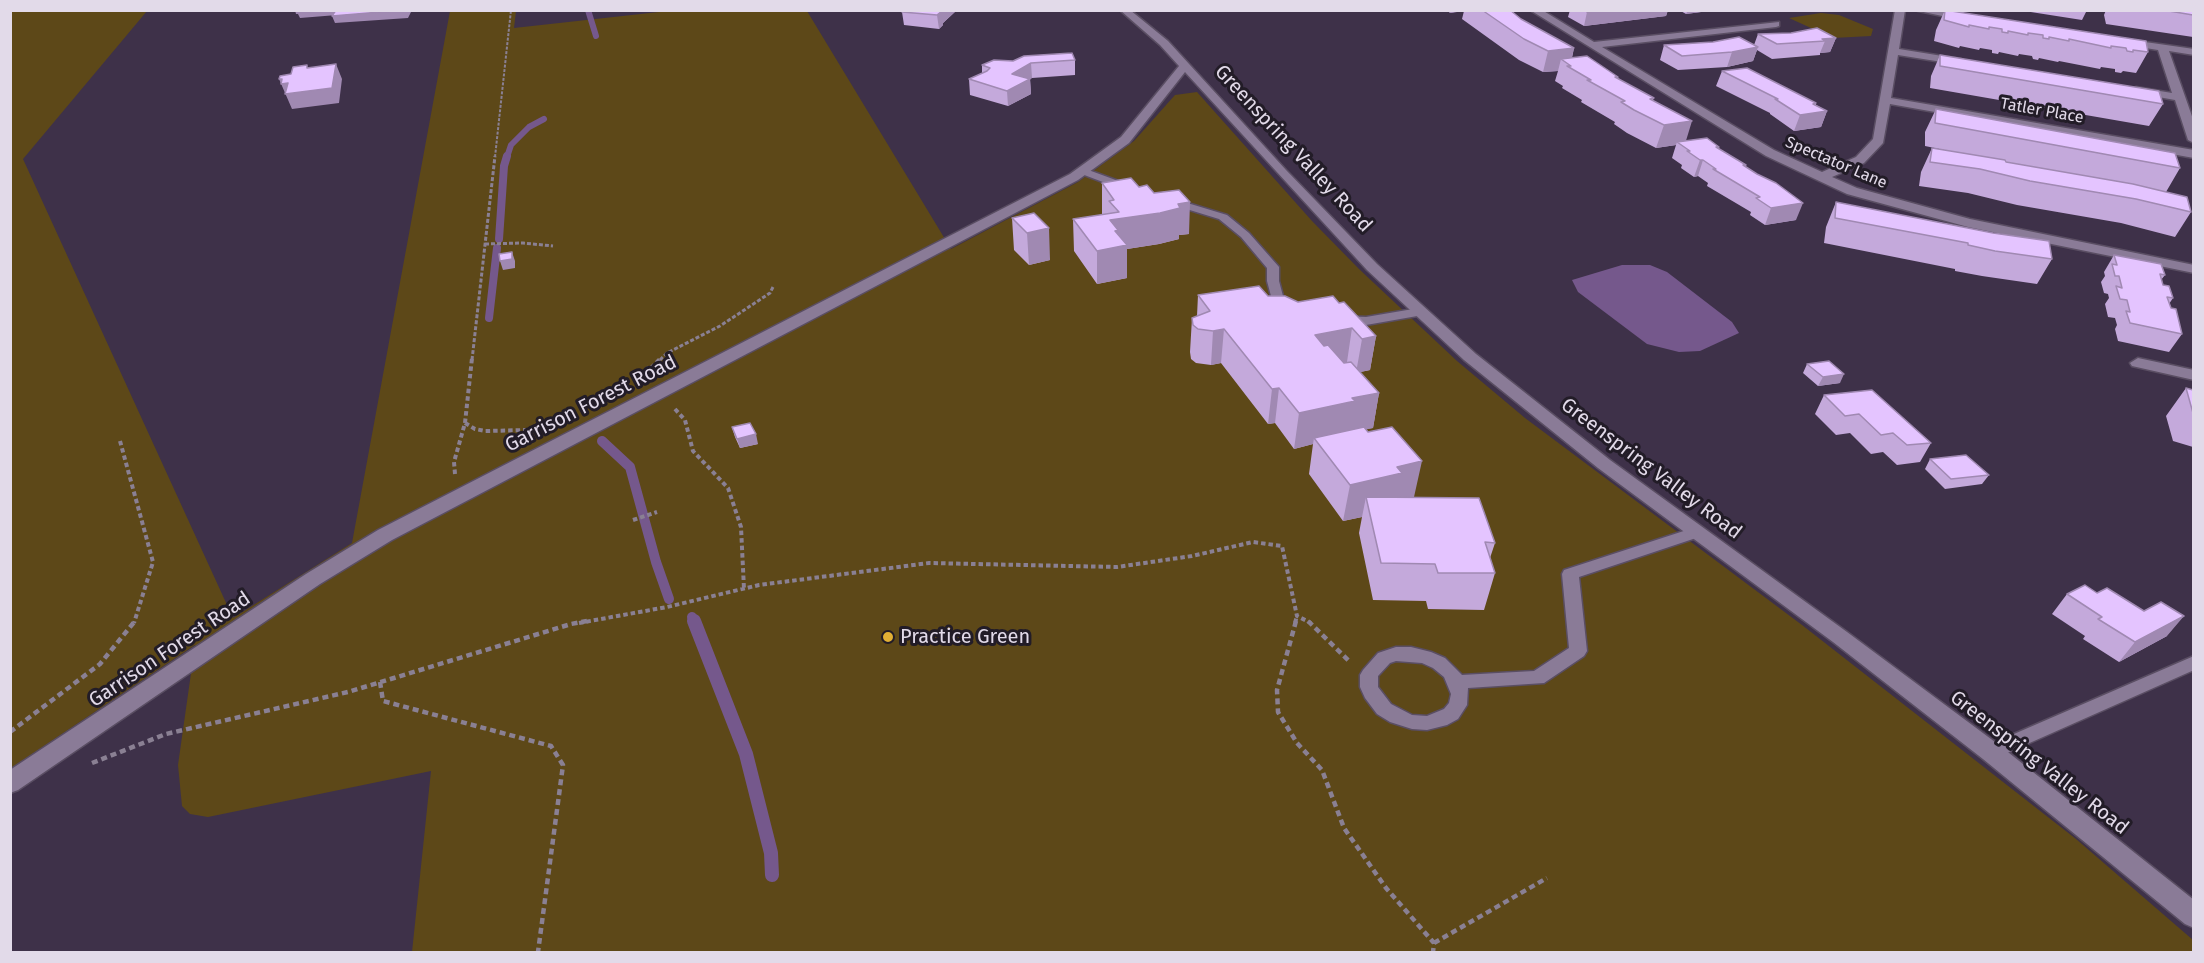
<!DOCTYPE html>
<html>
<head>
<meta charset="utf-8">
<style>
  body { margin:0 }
  #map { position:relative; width:2204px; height:963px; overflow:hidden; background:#3e3149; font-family:"Fira Sans",sans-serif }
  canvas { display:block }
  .frame { position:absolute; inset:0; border:12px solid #e2dae9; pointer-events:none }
</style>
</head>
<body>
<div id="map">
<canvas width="2204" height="963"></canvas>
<div class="frame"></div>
</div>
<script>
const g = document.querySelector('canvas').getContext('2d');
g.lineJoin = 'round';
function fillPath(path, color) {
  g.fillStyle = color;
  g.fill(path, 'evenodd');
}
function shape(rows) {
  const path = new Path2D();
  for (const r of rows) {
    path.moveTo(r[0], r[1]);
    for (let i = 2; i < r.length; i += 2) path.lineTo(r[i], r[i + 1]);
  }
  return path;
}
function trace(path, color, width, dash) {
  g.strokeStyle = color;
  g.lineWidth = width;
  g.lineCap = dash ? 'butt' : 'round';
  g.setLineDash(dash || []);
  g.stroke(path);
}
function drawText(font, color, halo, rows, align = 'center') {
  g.font = font + ' "Fira Sans",sans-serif';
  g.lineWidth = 6;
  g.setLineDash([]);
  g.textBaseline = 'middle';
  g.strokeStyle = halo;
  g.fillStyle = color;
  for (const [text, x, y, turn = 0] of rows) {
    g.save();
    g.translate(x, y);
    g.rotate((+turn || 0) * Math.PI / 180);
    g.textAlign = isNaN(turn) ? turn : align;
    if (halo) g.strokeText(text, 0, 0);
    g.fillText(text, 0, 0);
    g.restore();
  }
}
fillPath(shape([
  [11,11,147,11,23,159,233,618,352,543,450,11,516,11,514,28,668,11,807,11,951,249,1078,182,1134,141,1175,95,1197,92,1312,221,1359,269,1457,361,1525,418,1802,625,2076,839,2193,940,2193,952,412,952,431,771,208,817,190,814,182,806,178,765,195,645,11,768],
  [1821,13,1839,15,1873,29,1871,36,1833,38,1789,18]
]), '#5d4818');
fillPath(shape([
  [1622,265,1650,265,1667,272,1732,322,1739,333,1700,351,1679,352,1647,344,1578,292,1572,280]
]), '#75588c');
trace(shape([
  [588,10,596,36],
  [507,157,511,145,529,127,544,119]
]), '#75588c', 6);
trace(shape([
  [499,239,504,166,507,156],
  [489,318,497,248]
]), '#75588c', 8);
trace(shape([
  [602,441,630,467,656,562,669,599],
  [692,617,694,623]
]), '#75588c', 10);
trace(shape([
  [694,621,746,754,771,853,772,875]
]), '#75588c', 14);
const service = shape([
  [1083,168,1132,186,1133,188,1132,190,1124,190,1079,173,1079,169,1083,168],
  [1171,198,1227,215,1249,233,1279,267,1279,281,1283,296,1295,310,1293,313,1285,313,1278,307,1271,296,1267,281,1267,268,1241,237,1219,219,1167,203,1166,201,1171,198],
  [1419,308,1423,309,1425,312,1423,315,1366,325,1341,324,1335,320,1341,316,1366,317,1419,308],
  [1696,527,1702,528,1704,532,1702,536,1579,577,1587,651,1584,656,1544,683,1468,688,1467,705,1458,719,1447,725,1427,730,1412,729,1390,722,1377,714,1365,698,1360,687,1360,675,1363,670,1378,653,1396,647,1411,647,1431,652,1445,658,1462,675,1534,671,1569,648,1562,574,1564,570,1696,527],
  [1396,661,1422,663,1433,668,1444,677,1451,694,1449,703,1444,709,1427,716,1412,715,1391,704,1378,687,1378,676,1390,663,1396,661],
  [2194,656,2194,670,1998,757,1991,760,1984,757,1981,752,1984,747,2194,656]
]);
const minor = shape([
  [1530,10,1542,10,1594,42,1779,22,1779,26,1776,27,1602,47,1774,150,1822,172,1856,157,1873,139,1895,10,1905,10,1899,49,1961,59,1966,62,1961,65,1898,55,1891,98,2194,150,2194,158,1890,104,1883,143,1864,163,1832,177,1857,188,1970,219,2194,265,2194,273,1968,227,1847,194,1766,156,1530,10],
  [1914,10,1938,10,1971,18,1966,21,1914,10],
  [2124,39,2194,49,2194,55,2169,51,2194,122,2194,143,2188,140,2175,100,2136,93,2130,90,2136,87,2172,93,2158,50,2120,44,2120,40,2124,39],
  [2138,358,2194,370,2194,380,2132,366,2130,363,2138,358]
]);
const secondary = shape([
  [1120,10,1130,10,1168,41,1286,170,1377,264,1476,354,1610,460,1847,632,1999,745,2194,900,2194,928,2185,924,1983,759,1833,642,1598,468,1464,360,1367,270,1185,72,1129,143,1078,180,392,540,320,584,18,790,10,793,10,770,306,574,378,530,1070,174,1121,137,1179,66,1160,45,1120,10]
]);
trace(service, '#5a4e63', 3);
trace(minor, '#5a4e63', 3);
trace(secondary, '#5a4e63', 3);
trace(shape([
  [495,157,511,10]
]), '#8a8093', 2, [3, 1.5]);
trace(shape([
  [485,244,523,243,553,246],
  [472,360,495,156],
  [660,360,667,353,720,326,770,293,773,287]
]), '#8a8093', 3, [4, 2]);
trace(shape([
  [651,368,661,358],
  [639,374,651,366],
  [675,409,685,420,693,451,728,488,741,527,744,589],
  [465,423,475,429,485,431,528,430,539,426],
  [120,441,153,562,134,623],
  [455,474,454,462,465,423,472,358],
  [633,520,657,512],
  [579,623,667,607,759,585,929,563,1117,567,1192,556,1253,542,1282,546,1297,616,1311,623],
  [1295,623,1297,616]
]), '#8a8093', 4, [4.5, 3]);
trace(shape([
  [1296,621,1277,690,1278,712,1297,743,1322,770,1344,828,1386,888,1434,943,1433,952],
  [1308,621,1349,661],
  [380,682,383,701,551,746,563,765,538,952],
  [10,732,100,664,135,621],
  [92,763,166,734,348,692,571,624,587,621],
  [1434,943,1547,878]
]), '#8a8093', 4.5, [6, 4]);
fillPath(service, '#8a7b97');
fillPath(minor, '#8a7b97');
fillPath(secondary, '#8a7b97');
fillPath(shape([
  [957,10,943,23,943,25,939,29,904,25,902,12],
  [1447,10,1510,10,1521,19,1574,48,1572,58,1618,79,1654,98,1653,100,1686,141,1719,149,1746,165,1745,167,1796,220,1765,225,1750,215,1751,212,1707,186,1708,183,1698,176,1694,177,1681,168,1682,165,1672,158,1676,145,1656,148,1627,133,1614,124,1615,122,1581,102,1582,100,1562,88,1563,86,1555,81,1558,71,1543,72,1519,60,1462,19,1464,11,1450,13],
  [1570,10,1668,10,1666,16,1584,26,1568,17],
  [1679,10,1716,10,1686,14],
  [1945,10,2148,52,2136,73,2123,71,2121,73,2115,72,2115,69,2101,67,2100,69,2059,61,2058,62,2039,58,2038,60,2033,59,2032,56,2019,54,2018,56,1999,52,1998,54,1992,53,1992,50,1980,48,1979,50,1960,46,1959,48,1934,41,1936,30],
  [2018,10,2087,10,2082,20],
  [2106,10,2193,10,2193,37,2106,24,2104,15],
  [1758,34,1836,38,1830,52,1820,53,1820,55,1772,59,1757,50,1753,61,1727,67,1678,70,1660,60,1664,45,1754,45],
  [1940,55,2163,104,2149,126,1930,88,1931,76],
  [1075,60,1075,75,1032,78,1030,79,1031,94,1008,106,970,95,969,79,982,73,982,65,1013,61],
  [1722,71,1816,103,1816,105,1827,111,1821,127,1794,131,1770,114,1770,113,1716,86],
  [1936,109,2180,168,2166,192,2191,212,2175,237,2121,223,2017,205,1968,193,1919,186,1921,172,1932,148,1954,152,1925,146,1925,132],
  [1102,183,1139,187,1189,234,1179,235,1179,239,1159,244,1127,249,1127,278,1097,284,1074,251,1073,219,1102,215],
  [1836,202,2052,259,2037,284,1982,276,1955,271,1955,269,1824,243,1826,227],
  [1034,213,1050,260,1029,265,1014,250,1012,218],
  [2114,255,2165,275,2161,280,2163,285,2173,298,2169,304,2182,334,2169,352,2118,341,2115,329,2117,325,2115,318,2108,317,2105,304,2109,298,2108,294,2104,293,2101,282,2105,276,2104,272],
  [1198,295,1268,296,1298,302,1339,303,1376,336,1370,370,1360,372,1379,393,1373,428,1365,429,1414,497,1411,498,1495,543,1490,558,1495,573,1484,610,1428,609,1426,601,1373,600,1359,533,1362,517,1343,521,1309,474,1313,444,1294,449,1275,423,1268,424,1221,363,1211,365,1196,363,1191,359,1190,352,1192,318,1197,316],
  [1807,364,1840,383,1818,386,1803,373],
  [2186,388,2193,390,2193,447,2173,441,2166,416],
  [1824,395,1931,443,1920,462,1897,465,1883,452,1871,454,1850,433,1836,435,1815,414],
  [732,427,758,444,740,448,735,437],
  [1930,459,1989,475,1982,484,1945,489,1925,469],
  [2067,594,2167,636,2119,662,2083,639,2085,636,2052,614]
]), '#c4a9db');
fillPath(shape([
  [295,10,340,10,337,15,300,18,298,14,296,14],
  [405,10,411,10,411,12,408,18,335,23,332,16],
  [939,10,957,10,943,23,943,25,939,29,937,15],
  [1450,10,1464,10,1450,13],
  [1600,10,1668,10,1666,16,1584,26,1587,12],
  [1688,10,1716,10,1686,14],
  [1836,38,1830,52,1820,53,1825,41,1822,39],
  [1758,47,1753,61,1727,67,1732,52],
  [1574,48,1570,65,1561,59,1558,71,1543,72,1548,51],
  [1031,63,1032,78,1030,79,1031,94,1008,106,1007,91,1012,74],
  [336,64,342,79,339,103,292,109,279,79,282,79,288,83],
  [1816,103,1812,113,1827,111,1821,127,1794,131,1800,115,1813,104],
  [1692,121,1685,144,1677,142,1676,145,1656,148,1664,125],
  [1700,160,1703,160,1698,176,1694,177],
  [1190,202,1189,234,1179,235,1179,239,1159,244,1127,249,1127,278,1097,284,1097,251,1110,220,1178,204],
  [1803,203,1796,220,1765,225,1771,208],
  [1049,228,1050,260,1029,265,1027,233],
  [512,252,515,261,515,268,503,270,500,261],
  [1352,328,1347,362,1310,369,1315,335],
  [1224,329,1221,363,1211,365,1213,331],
  [1376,336,1370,370,1356,373,1362,339],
  [1844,374,1840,383,1818,386,1823,377],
  [1279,388,1275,423,1268,424,1272,389],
  [1379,393,1373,428,1350,433,1314,438,1313,444,1294,449,1299,413,1352,398],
  [756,434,758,444,740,448,737,439],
  [1422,461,1414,497,1396,501,1366,497,1362,517,1343,521,1350,485,1397,467],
  [2184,616,2167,636,2119,662,2135,642]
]), '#a089b2');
const building = shape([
  [336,10,405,10,332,16,336,10],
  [903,10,939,10,942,11,937,15,902,12,903,10],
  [1482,10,1510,10,1521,19,1574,48,1548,51,1524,39,1482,10],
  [1585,10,1600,10,1587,12,1585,10],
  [1945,10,2146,41,2148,52,2133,50,2133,52,2127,51,2126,48,2111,46,2111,48,2069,39,2069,41,2049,37,2049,39,2043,38,2043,35,2028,33,2028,35,2008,31,2008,33,2002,32,2002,29,1989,27,1989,29,1969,25,1969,27,1944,20,1945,10],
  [2163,10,2193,10,2193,15,2163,10],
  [1817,28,1836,38,1822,39,1825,41,1777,44,1758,34,1791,33,1817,28],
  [1739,37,1758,47,1732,52,1682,56,1664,45,1713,42,1739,37],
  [1072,53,1075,60,1031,63,1012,74,1030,79,1007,91,969,79,987,71,990,68,982,65,994,60,1013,61,1024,56,1072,53],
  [1940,55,2159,91,2163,104,1940,66,1940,55],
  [1587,56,1618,77,1615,77,1654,98,1650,99,1692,121,1664,125,1634,110,1621,102,1625,101,1587,80,1591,80,1567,66,1571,66,1561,59,1587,56],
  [336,64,332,88,285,94,288,83,281,84,282,79,279,79,280,76,291,74,293,67,307,65,307,68,336,64],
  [1747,68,1816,103,1813,104,1827,111,1800,115,1775,99,1778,99,1722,71,1747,68],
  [1936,109,2175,153,2180,168,1935,123,1936,109],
  [1707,138,1719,147,1716,147,1746,165,1743,165,1757,174,1776,183,1803,203,1771,208,1756,198,1760,197,1713,169,1716,169,1703,160,1700,160,1687,151,1690,151,1677,142,1707,138],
  [1932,148,2005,160,2006,162,2133,184,2187,197,2191,212,2136,199,2030,181,1980,169,1930,162,1932,148],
  [1131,178,1139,187,1147,185,1154,193,1179,190,1190,202,1178,204,1180,208,1160,213,1110,220,1118,230,1115,231,1127,245,1097,251,1073,219,1119,212,1109,201,1114,200,1102,183,1131,178],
  [1836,202,1993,233,2049,241,2052,259,1995,251,1968,245,1968,243,1835,218,1836,202],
  [1034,213,1049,228,1027,233,1012,218,1034,213],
  [512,252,512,259,500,261,499,254,512,252],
  [2114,255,2161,264,2165,275,2160,274,2163,285,2169,286,2173,298,2167,297,2171,308,2176,309,2182,334,2130,323,2126,311,2130,312,2127,300,2120,299,2116,286,2122,288,2119,276,2115,276,2112,264,2117,265,2114,255],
  [1259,286,1268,296,1285,296,1298,302,1333,296,1339,303,1344,302,1376,336,1362,339,1352,328,1315,335,1324,346,1328,345,1344,363,1351,362,1379,393,1352,398,1355,401,1299,413,1279,388,1272,389,1224,329,1213,331,1198,329,1193,325,1192,318,1210,311,1198,295,1259,286],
  [1829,361,1844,374,1823,377,1807,364,1829,361],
  [2186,388,2193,390,2193,413,2186,388],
  [1872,390,1931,443,1907,445,1893,433,1881,435,1859,414,1845,416,1824,395,1872,390],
  [750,423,756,434,737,439,732,427,750,423],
  [1364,427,1368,432,1392,427,1422,461,1397,467,1402,473,1350,485,1314,438,1364,427],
  [1966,455,1989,475,1951,479,1930,459,1966,455],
  [1366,497,1479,498,1495,543,1485,542,1495,573,1438,573,1435,564,1381,563,1366,497],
  [2085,585,2097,593,2107,588,2144,611,2161,602,2184,616,2135,642,2098,619,2102,617,2067,594,2085,585]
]);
fillPath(building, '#e4c4ff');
trace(building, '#a089b2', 1.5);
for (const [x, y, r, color] of [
  [888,637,6,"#e1af34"]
]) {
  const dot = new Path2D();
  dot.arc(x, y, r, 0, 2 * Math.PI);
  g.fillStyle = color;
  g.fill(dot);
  trace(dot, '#221c27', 2);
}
drawText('16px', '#e2dae9', '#221c27', [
  ["Tatler Place",2042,111,10],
  ["Spectator Lane",1836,163,23]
]);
drawText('20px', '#e2dae9', '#221c27', [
  ["Greenspring Valley Road",1293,149,47],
  ["Garrison Forest Road",591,404,-27],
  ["Greenspring Valley Road",1651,469,37],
  ["Garrison Forest Road",170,650,-34],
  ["Greenspring Valley Road",2039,763,38]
]);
drawText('20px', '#e2dae9', '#221c27', [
  ["Practice Green",900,637]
], 'left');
</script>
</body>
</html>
